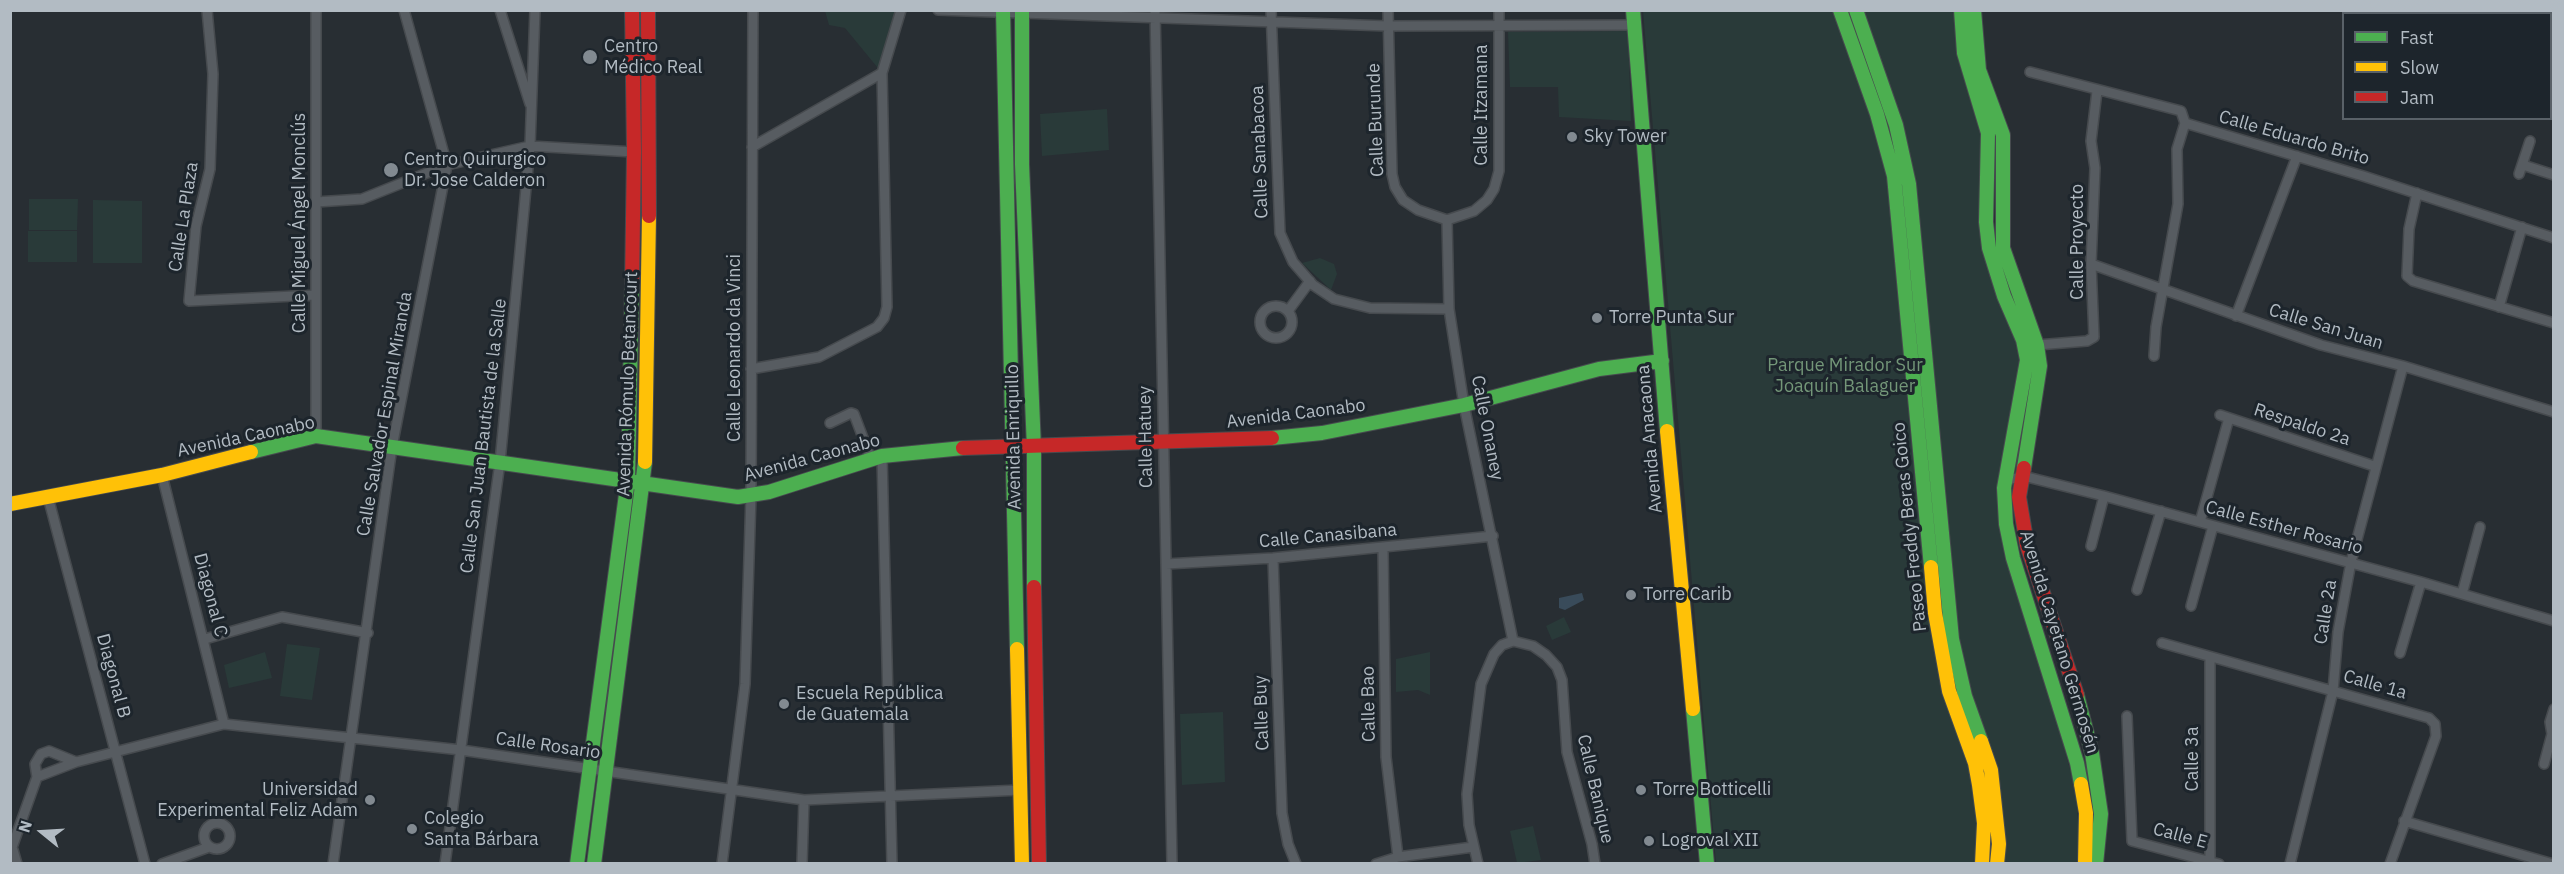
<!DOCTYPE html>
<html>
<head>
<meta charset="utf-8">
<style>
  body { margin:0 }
  #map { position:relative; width:2564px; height:874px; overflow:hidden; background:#282e33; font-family:"IBM Plex Sans",sans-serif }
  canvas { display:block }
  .frame { position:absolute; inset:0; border:12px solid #b2bbc3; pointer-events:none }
  .legend { position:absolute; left:2342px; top:12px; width:210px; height:108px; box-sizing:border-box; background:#1d252c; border:2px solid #596168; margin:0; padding:8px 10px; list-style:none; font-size:18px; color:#b2bbc3 }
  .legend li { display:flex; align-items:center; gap:12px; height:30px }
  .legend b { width:30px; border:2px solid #596168 }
  .north { position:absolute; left:12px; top:802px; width:60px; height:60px; -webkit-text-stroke:4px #1d252c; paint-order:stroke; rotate:288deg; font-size:16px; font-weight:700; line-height:24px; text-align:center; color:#b2bbc3 }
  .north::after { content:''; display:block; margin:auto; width:21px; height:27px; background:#b2bbc3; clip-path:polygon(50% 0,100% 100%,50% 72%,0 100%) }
</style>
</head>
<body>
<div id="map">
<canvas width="2564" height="874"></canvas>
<div class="frame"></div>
<ul class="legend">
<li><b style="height:8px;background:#4caf50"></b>Fast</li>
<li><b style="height:8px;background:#ffc107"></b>Slow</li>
<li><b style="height:8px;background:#c62828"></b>Jam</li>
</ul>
<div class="north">N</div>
</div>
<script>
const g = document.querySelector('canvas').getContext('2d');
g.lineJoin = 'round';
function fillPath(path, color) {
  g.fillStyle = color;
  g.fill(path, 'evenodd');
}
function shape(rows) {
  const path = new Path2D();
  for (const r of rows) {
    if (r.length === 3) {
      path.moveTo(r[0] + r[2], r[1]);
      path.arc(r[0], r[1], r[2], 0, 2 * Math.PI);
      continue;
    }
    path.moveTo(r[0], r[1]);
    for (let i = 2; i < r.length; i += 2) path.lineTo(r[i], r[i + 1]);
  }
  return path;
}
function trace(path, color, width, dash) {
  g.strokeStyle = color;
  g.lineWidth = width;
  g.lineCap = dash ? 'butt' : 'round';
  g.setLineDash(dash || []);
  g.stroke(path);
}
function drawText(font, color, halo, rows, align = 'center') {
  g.font = font + ' "IBM Plex Sans",sans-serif';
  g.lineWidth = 6;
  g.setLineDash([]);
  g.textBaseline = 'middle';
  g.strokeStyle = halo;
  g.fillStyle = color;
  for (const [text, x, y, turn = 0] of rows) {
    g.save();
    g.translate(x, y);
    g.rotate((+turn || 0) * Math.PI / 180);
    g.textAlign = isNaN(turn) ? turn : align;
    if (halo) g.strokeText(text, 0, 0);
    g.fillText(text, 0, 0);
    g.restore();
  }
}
fillPath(shape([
  [825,11,901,11,882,73,845,28,829,25],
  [1643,11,1956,11,1984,137,1982,200,2022,360,2001,512,2076,792,2079,838,2077,863,1716,863],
  [1628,31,1631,121,1559,117,1558,87,1510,87,1508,32],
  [1107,109,1109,150,1042,156,1040,114],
  [29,199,78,199,77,230,29,230],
  [93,200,142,201,142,263,93,263],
  [28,231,77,231,77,262,28,262],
  [1320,258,1334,264,1337,274,1331,290,1302,263],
  [1564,617,1571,632,1552,640,1546,626],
  [287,644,320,648,312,700,280,696],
  [265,652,272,678,229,688,224,665],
  [1430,652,1430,695,1418,690,1396,692,1396,659],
  [1223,712,1225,782,1182,785,1180,714],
  [1533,826,1541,860,1517,863,1510,831]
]), '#293a39');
fillPath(shape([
  [1582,593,1584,600,1565,610,1559,608,1559,598]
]), '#394b5a');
const street = shape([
  [207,10,213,74,210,169,196,226,189,301,316,295],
  [316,10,316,436],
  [500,10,530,104],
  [938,10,1388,26,1635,25],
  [1155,10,1172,864],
  [1271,10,1280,233,1293,262,1313,285,1334,299,1370,308,1449,309],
  [1388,10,1392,174,1395,187,1403,200,1418,210,1447,220,1474,211,1487,200,1494,189,1499,171,1499,10],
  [2523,10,2532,14],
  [2550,19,2554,20],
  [2030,72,2181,111,2185,123],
  [2185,123,2363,176,2554,238],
  [752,147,882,73],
  [2523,165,2554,175],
  [2519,174,2530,141],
  [2417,193,2409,229,2407,276,2413,281,2554,323],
  [316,202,362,199,447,165,530,146,634,152],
  [1447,220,1449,309,1464,405,1513,641],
  [2091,264,2321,345,2403,366,2554,412],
  [1276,322,16],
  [2499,307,2522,227],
  [1288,311,1310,281],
  [2236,316,2297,156],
  [2037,345,2087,341,2094,337,2091,264,2095,168,2091,141,2097,91],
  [2154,356,2156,327,2178,204,2177,149,2185,123],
  [751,369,819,357,877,327,884,318,887,307,882,73,901,10],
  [2220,415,2374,466],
  [830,423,851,413,854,414,871,459],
  [882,456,892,864],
  [162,475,224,724],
  [2005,481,2023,476,2104,496,2421,582,2554,621],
  [48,497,145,864],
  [2200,522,2229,418],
  [2091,546,2104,496],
  [1383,549,1386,757,1398,857],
  [1273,558,1282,813,1288,844,1296,864],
  [1166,564,1273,558,1493,536],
  [2137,590,2161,511],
  [2462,594,2480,527],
  [2191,606,2213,526],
  [205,639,282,617,368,633],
  [1513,641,1533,646,1546,655,1557,667,1562,680,1567,752,1592,844,1595,864],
  [2162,643,2429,718,2435,724,2436,736,2390,864],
  [2400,653,2421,582],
  [2127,716,2132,841,2219,864],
  [2544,764,2552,734,2550,722,2554,709],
  [37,777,76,762,224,724,461,750,804,800,1020,790],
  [2404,821,2553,864],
  [217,836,13],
  [13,850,17,864],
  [10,853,37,777,35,764,41,754,49,751,76,762],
  [2210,861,2210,657],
  [162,864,209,847],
  [333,864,392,447,447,165,404,10],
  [445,864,500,462,530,146,535,10],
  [722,864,745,684,751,495,753,10],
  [802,864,804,800],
  [1376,864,1398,857,1473,847],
  [1478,864,1469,825,1467,794,1481,684,1494,654,1502,645,1513,641],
  [2290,864,2333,691,2338,632,2351,562,2403,366]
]);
const fast = shape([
  [1003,10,1017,649],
  [1022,10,1022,164,1034,448,1034,587],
  [1633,10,1667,431],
  [1840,10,1877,114,1894,176,1931,567],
  [1856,10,1896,125,1909,184,1952,639,1965,696,1981,741],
  [1961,10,1964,53,1988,133,1986,222,1989,248,2004,296,2023,340,2027,360,2004,488,2006,524,2013,558,2077,763,2081,784],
  [1974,10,1979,70,2003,135,2003,248,2037,345,2040,366,2024,468],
  [1272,438,1322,433,1464,405,1599,369,1662,361],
  [251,452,316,436,738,497,769,492,882,456,963,448],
  [2077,695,2092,753,2101,814,2096,864],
  [1693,709,1707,864],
  [577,864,628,479,632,285],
  [594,864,645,462]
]);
const slow = shape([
  [1667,431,1693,709],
  [645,462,649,216],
  [10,504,162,475,251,452],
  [1931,567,1935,613,1949,691,1975,763,1979,785,1984,823,1982,864],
  [1017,649,1022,864],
  [1981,741,1991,770,1999,844,1997,864],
  [2081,784,2086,813,2085,864]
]);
const jam = shape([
  [648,10,649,216],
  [632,285,634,152,632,10],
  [963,448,1272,438],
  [2024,468,2019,497,2027,545,2077,695],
  [1034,587,1039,864]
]);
trace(street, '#464a4e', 12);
trace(fast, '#464a4e', 16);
trace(slow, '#464a4e', 16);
trace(jam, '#464a4e', 16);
trace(street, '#575c61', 9);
trace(fast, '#4caf50', 14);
trace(slow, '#ffc107', 14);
trace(jam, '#c62828', 14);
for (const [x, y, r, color] of [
  [590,57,8,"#828a91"],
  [1572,137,6,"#828a91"],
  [391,170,8,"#828a91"],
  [1597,318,6,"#828a91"],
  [1631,595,6,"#828a91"],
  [784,704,6,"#828a91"],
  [1641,790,6,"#828a91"],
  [370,800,6,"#828a91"],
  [412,829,6,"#828a91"],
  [1649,841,6,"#828a91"]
]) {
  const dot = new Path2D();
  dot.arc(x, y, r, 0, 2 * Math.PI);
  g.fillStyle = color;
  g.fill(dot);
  trace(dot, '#1d252c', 2);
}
drawText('18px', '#b2bbc3', '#1d252c', [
  ["Centro",604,47],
  ["Médico Real",604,68],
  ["Sky Tower",1584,137],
  ["Centro Quirurgico",404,160],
  ["Dr. Jose Calderon",404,181],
  ["Torre Punta Sur",1609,318],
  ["Torre Carib",1643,595],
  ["Escuela República",796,694],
  ["de Guatemala",796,715],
  ["Universidad",358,790,"right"],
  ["Experimental Feliz Adam",358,811,"right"],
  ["Torre Botticelli",1653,790],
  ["Colegio",424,819],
  ["Santa Bárbara",424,840],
  ["Logroval XII",1661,841]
], 'left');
drawText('18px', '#b2bbc3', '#1d252c', [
  ["Calle Itzamana",1482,105,-90],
  ["Calle Burunde",1376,120,-92],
  ["Calle Eduardo Brito",2294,138,16],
  ["Calle Sanabacoa",1260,152,-92],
  ["Calle La Plaza",184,217,-81],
  ["Calle Miguel Ángel Monclús",300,223,-90],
  ["Calle Proyecto",2078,242,-90],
  ["Calle San Juan",2326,327,17],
  ["Calle Leonardo da Vinci",735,348,-90],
  ["Avenida Rómulo Betancourt",628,384,-88],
  ["Calle Salvador Espinal Miranda",385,414,-80],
  ["Avenida Caonabo",1296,414,-7],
  ["Respaldo 2a",2302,425,18],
  ["Calle Onaney",1487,428,79],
  ["Calle San Juan Bautista de la Salle",484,436,-83],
  ["Avenida Caonabo",246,437,-12],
  ["Avenida Enriquillo",1014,437,-91],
  ["Calle Hatuey",1146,437,-91],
  ["Avenida Anacaona",1650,439,-95],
  ["Avenida Caonabo",812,458,-15],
  ["Paseo Freddy Beras Goico",1910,527,-96],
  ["Calle Esther Rosario",2284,528,15],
  ["Calle Canasibana",1328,536,-5],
  ["Diagonal C",210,595,75],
  ["Calle 2a",2326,612,-81],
  ["Avenida Cayetano Germosén",2059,642,73],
  ["Diagonal B",113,676,75],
  ["Calle 1a",2375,685,16],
  ["Calle Bao",1369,704,-91],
  ["Calle Buy",1262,713,-92],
  ["Calle Rosario",548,746,8],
  ["Calle 3a",2193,759,-90],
  ["Calle Banique",1595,789,77],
  ["Calle E",2180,836,15]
]);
drawText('18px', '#739678', '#1d252c', [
  ["Parque Mirador Sur",1845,366],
  ["Joaquín Balaguer",1845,387]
]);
</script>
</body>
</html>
